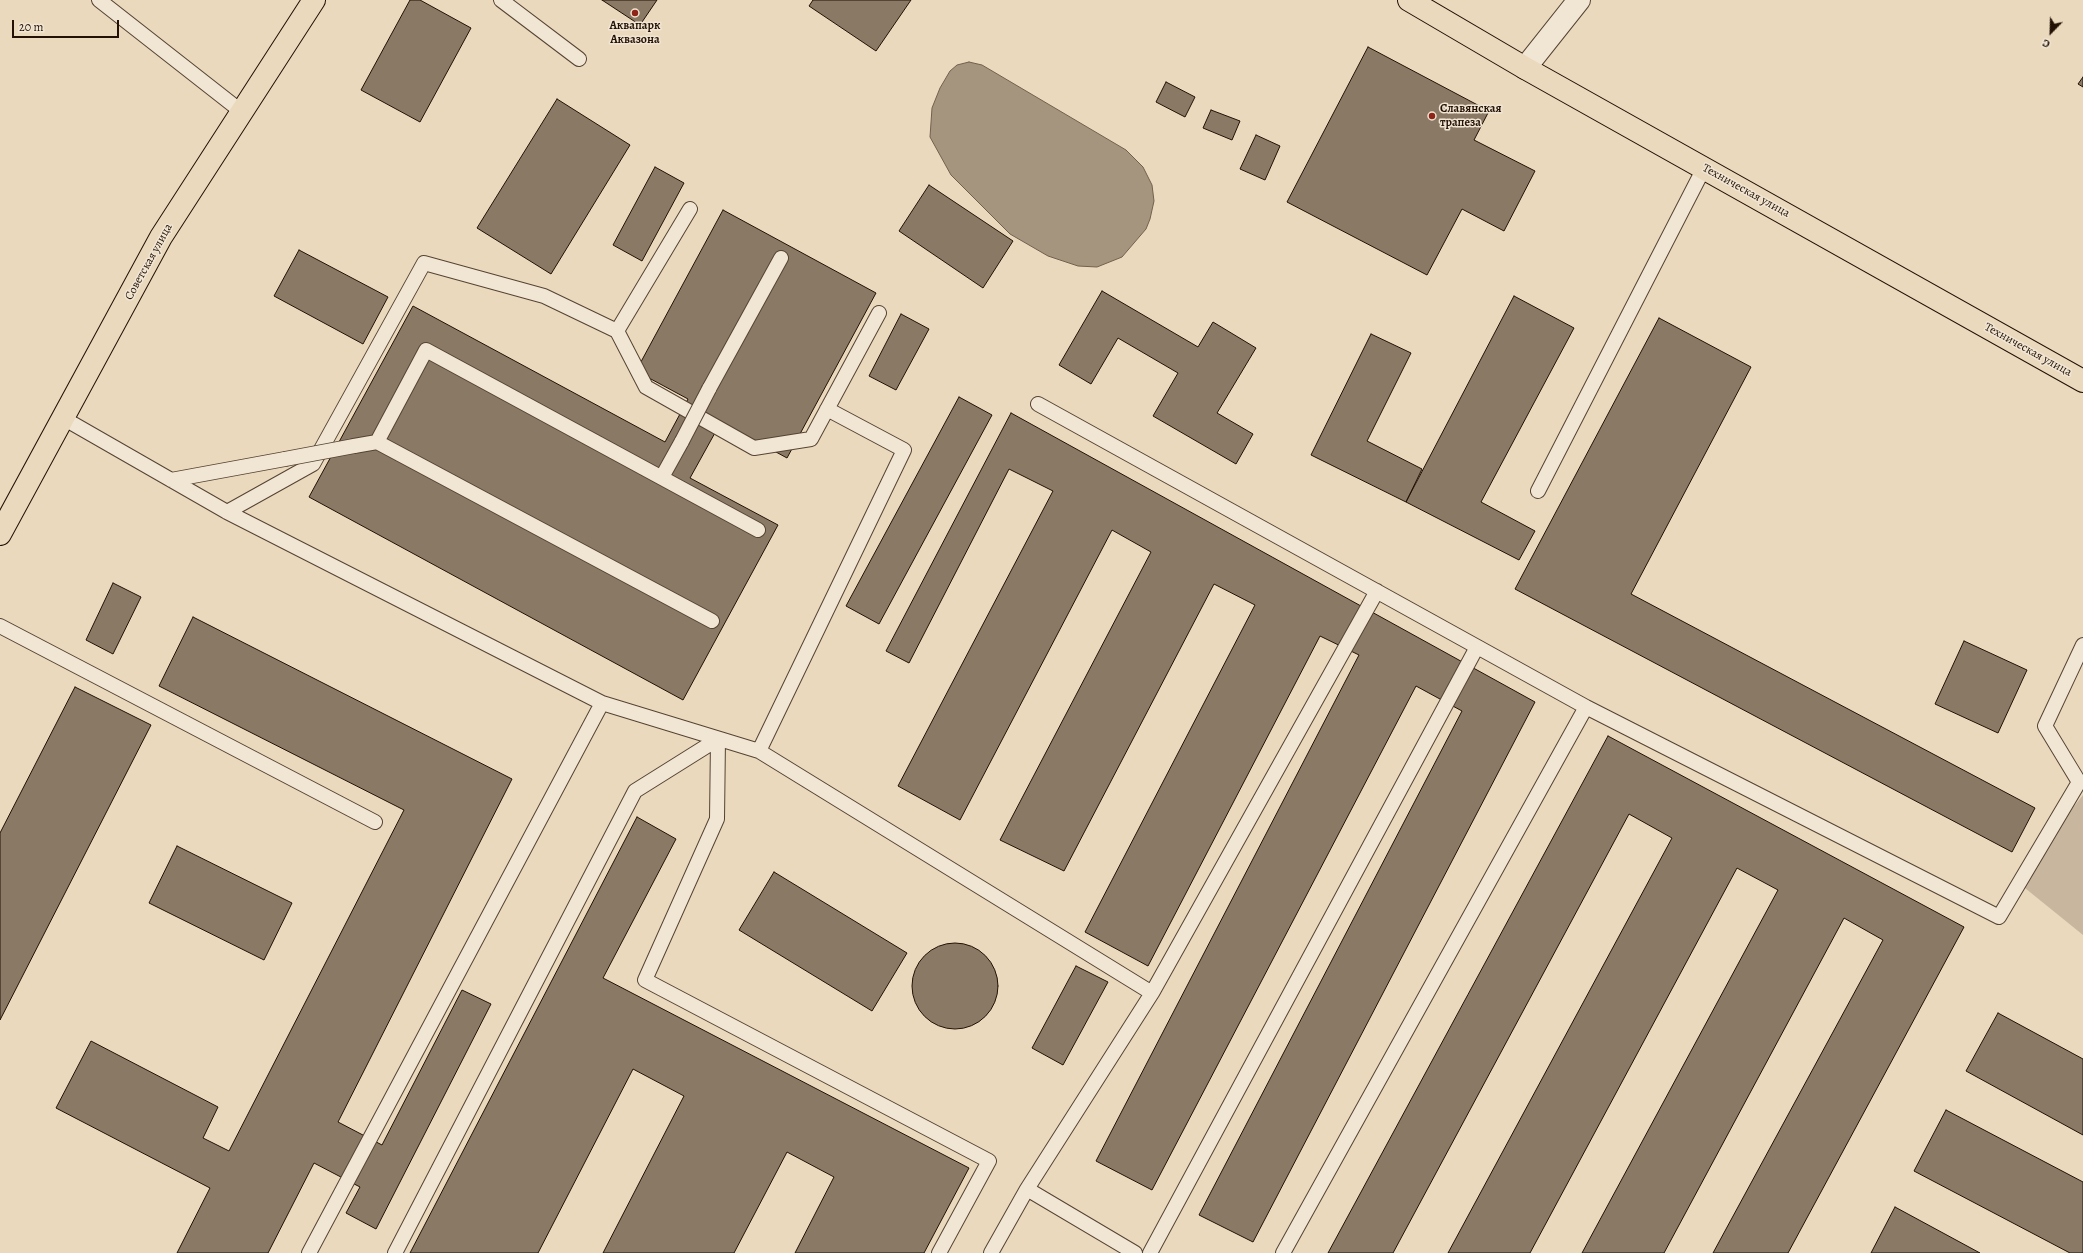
<!DOCTYPE html>
<html>
<head>
<meta charset="utf-8">
<style>
  body { margin:0 }
  #map { position:relative; width:2083px; height:1253px; overflow:hidden; background:#ead9bd; font-family:Alegreya,serif }
  canvas { display:block }
  .north { position:absolute; left:2031px; top:12px; width:40px; height:40px; -webkit-text-stroke:3px #f1e6d4; paint-order:stroke; rotate:203deg; font-size:11px; font-weight:700; line-height:16px; text-align:center; color:#231105 }
  .north::after { content:''; display:block; margin:auto; width:14px; height:18px; background:#231105; clip-path:polygon(50% 0,100% 100%,50% 72%,0 100%) }
  .scale { position:absolute; left:12px; top:20px; width:107px; height:18px; box-sizing:border-box; border:2px solid #231105; border-top:0; padding-left:5px; font-size:12px; line-height:14px; white-space:nowrap; color:#231105; -webkit-text-stroke:3px #f1e6d4; paint-order:stroke }
</style>
</head>
<body>
<div id="map">
<canvas width="2083" height="1253"></canvas>
<div class="north">С</div>
<div class="scale">20 m</div>
</div>
<script>
const g = document.querySelector('canvas').getContext('2d');
g.lineJoin = 'round';
function fillPath(path, color) {
  g.fillStyle = color;
  g.fill(path, 'evenodd');
}
function shape(rows) {
  const path = new Path2D();
  for (const r of rows) {
    if (r.length === 3) {
      path.moveTo(r[0] + r[2], r[1]);
      path.arc(r[0], r[1], r[2], 0, 2 * Math.PI);
      continue;
    }
    path.moveTo(r[0], r[1]);
    for (let i = 2; i < r.length; i += 2) path.lineTo(r[i], r[i + 1]);
  }
  return path;
}
function trace(path, color, width, dash) {
  g.strokeStyle = color;
  g.lineWidth = width;
  g.lineCap = dash ? 'butt' : 'round';
  g.setLineDash(dash || []);
  g.stroke(path);
}
function drawText(font, color, halo, rows, align = 'center') {
  g.font = font + ' Alegreya,serif';
  g.lineWidth = 3;
  g.setLineDash([]);
  g.textBaseline = 'middle';
  g.strokeStyle = halo;
  g.fillStyle = color;
  for (const [text, x, y, turn = 0] of rows) {
    g.save();
    g.translate(x, y);
    g.rotate((+turn || 0) * Math.PI / 180);
    g.textAlign = isNaN(turn) ? turn : align;
    if (halo) g.strokeText(text, 0, 0);
    g.fillText(text, 0, 0);
    g.restore();
  }
}
fillPath(shape([
  [2083,795,2083,935,2015,880]
]), '#c8b79e');
const water = shape([
  [969,62,982,65,1126,150,1143,167,1152,185,1154,201,1150,219,1146,229,1122,257,1097,267,1078,266,1048,256,1010,234,951,175,930,137,932,108,940,88,950,71,957,65,969,62]
]);
fillPath(water, '#a6957e');
trace(water, '#72604e', 1);
const building = shape([
  [410,0,420,0,471,28,420,122,361,90,410,0],
  [602,0,657,0,640,25,602,0],
  [813,0,911,0,876,51,809,6,813,0],
  [1368,47,1489,111,1474,140,1535,171,1504,231,1462,209,1427,275,1287,202,1368,47],
  [2083,77,2083,87,2078,84,2083,77],
  [1166,82,1195,97,1185,117,1156,102,1166,82],
  [557,99,630,145,551,274,477,228,557,99],
  [1211,110,1240,121,1232,140,1203,128,1211,110],
  [1256,135,1280,146,1265,180,1240,169,1256,135],
  [655,167,684,183,642,261,613,245,655,167],
  [929,185,1013,241,983,288,899,231,929,185],
  [723,210,876,293,787,458,721,422,690,478,778,525,683,700,309,497,413,306,665,442,688,399,636,371,723,210],
  [299,250,388,297,363,344,274,296,299,250],
  [1102,291,1198,347,1213,322,1256,348,1217,413,1253,434,1236,464,1153,416,1178,373,1118,338,1091,384,1059,365,1102,291],
  [1514,296,1574,328,1481,502,1535,531,1519,560,1406,502,1514,296],
  [901,314,929,329,896,390,869,376,901,314],
  [1659,318,1751,367,1631,594,2035,808,2012,852,1515,589,1659,318],
  [1371,334,1411,353,1367,441,1422,469,1406,502,1311,455,1371,334],
  [959,397,992,415,879,624,846,606,959,397],
  [1011,413,1535,702,1253,1242,1199,1215,1462,711,1416,686,1152,1190,1096,1161,1359,655,1320,636,1148,966,1085,932,1255,605,1214,584,1064,871,1000,840,1151,552,1112,530,960,820,898,786,1053,491,1009,469,909,663,886,651,1011,413],
  [113,583,141,597,113,654,86,640,113,583],
  [193,617,512,779,338,1122,382,1145,462,990,491,1004,376,1229,346,1213,360,1187,314,1163,268,1253,177,1253,210,1188,56,1108,91,1041,218,1107,203,1138,229,1151,404,810,159,686,193,617],
  [1964,641,2027,670,1998,733,1935,704,1964,641],
  [75,687,151,725,0,1020,0,833,75,687],
  [1608,736,1964,927,1788,1253,1713,1253,1883,940,1844,918,1664,1253,1582,1253,1778,890,1737,868,1530,1253,1448,1253,1672,838,1629,814,1393,1253,1328,1253,1608,736],
  [637,817,676,839,603,978,969,1168,924,1253,795,1253,834,1177,787,1152,734,1253,603,1253,684,1096,633,1069,538,1253,410,1253,637,817],
  [177,846,292,903,264,960,149,903,177,846],
  [774,872,907,953,872,1011,739,930,774,872],
  [955,986,43],
  [1076,966,1108,982,1063,1065,1032,1048,1076,966],
  [1998,1013,2083,1059,2083,1135,1966,1071,1998,1013],
  [1946,1110,2083,1182,2083,1253,2070,1253,1914,1171,1946,1110],
  [1895,1207,1980,1253,1871,1253,1895,1207]
]);
fillPath(building, '#8a7965');
trace(building, '#231105', 1);
const service = shape([
  [99,0,242,112],
  [501,0,579,59],
  [617,331,646,387,754,448,811,439,879,313],
  [709,389,781,258],
  [1038,404,1586,707,1999,917,2079,782,2045,726,2083,645],
  [63,418,227,512,602,703,759,751,1152,993,1027,1189,1135,1253],
  [377,442,426,350,758,530],
  [354,446,377,442,712,621],
  [662,477,682,441],
  [171,480,285,459],
  [1538,491,1704,168],
  [227,512,313,464,424,263,544,296,617,331,690,209],
  [0,626,375,822],
  [718,739,717,819,645,980,989,1161,939,1253],
  [759,751,904,450,827,409],
  [1152,993,1377,591],
  [309,1253,602,703],
  [395,1253,635,791,718,739],
  [991,1253,1027,1189],
  [1150,1253,1477,647],
  [1283,1253,1586,707]
]);
const minor = shape([
  [1525,68,1579,0]
]);
const primary = shape([
  [1409,0,1525,68,2083,381],
  [0,534,161,237,314,0]
]);
trace(service, '#554333', 16);
trace(minor, '#554333', 24);
trace(primary, '#231105', 24);
trace(service, '#f1e6d4', 14);
trace(minor, '#f1e6d4', 22);
trace(primary, '#ead9bd', 22);
const serviceBridge = shape([
  [682,441,709,389],
  [285,459,354,446]
]);
trace(serviceBridge, '#554333', 16, []);
trace(serviceBridge, '#f1e6d4', 14);
for (const [x, y, r, color] of [
  [635,13,4,"#8f2418"],
  [1432,116,4,"#8f2418"]
]) {
  const dot = new Path2D();
  dot.arc(x, y, r, 0, 2 * Math.PI);
  g.fillStyle = color;
  g.fill(dot);
  trace(dot, '#f1e6d4', 1.5);
}
drawText('bold 12px', '#231105', '#f1e6d4', [
  ["Аквапарк",635,26],
  ["Аквазона",635,40],
  ["Славянская",1440,109,"left"],
  ["трапеза",1440,123,"left"]
]);
drawText('12px', '#231105', '#f1e6d4', [
  ["Техническая улица",1746,191,29],
  ["Советская улица",149,262,-61],
  ["Техническая улица",2028,350,29]
]);
</script>
</body>
</html>
